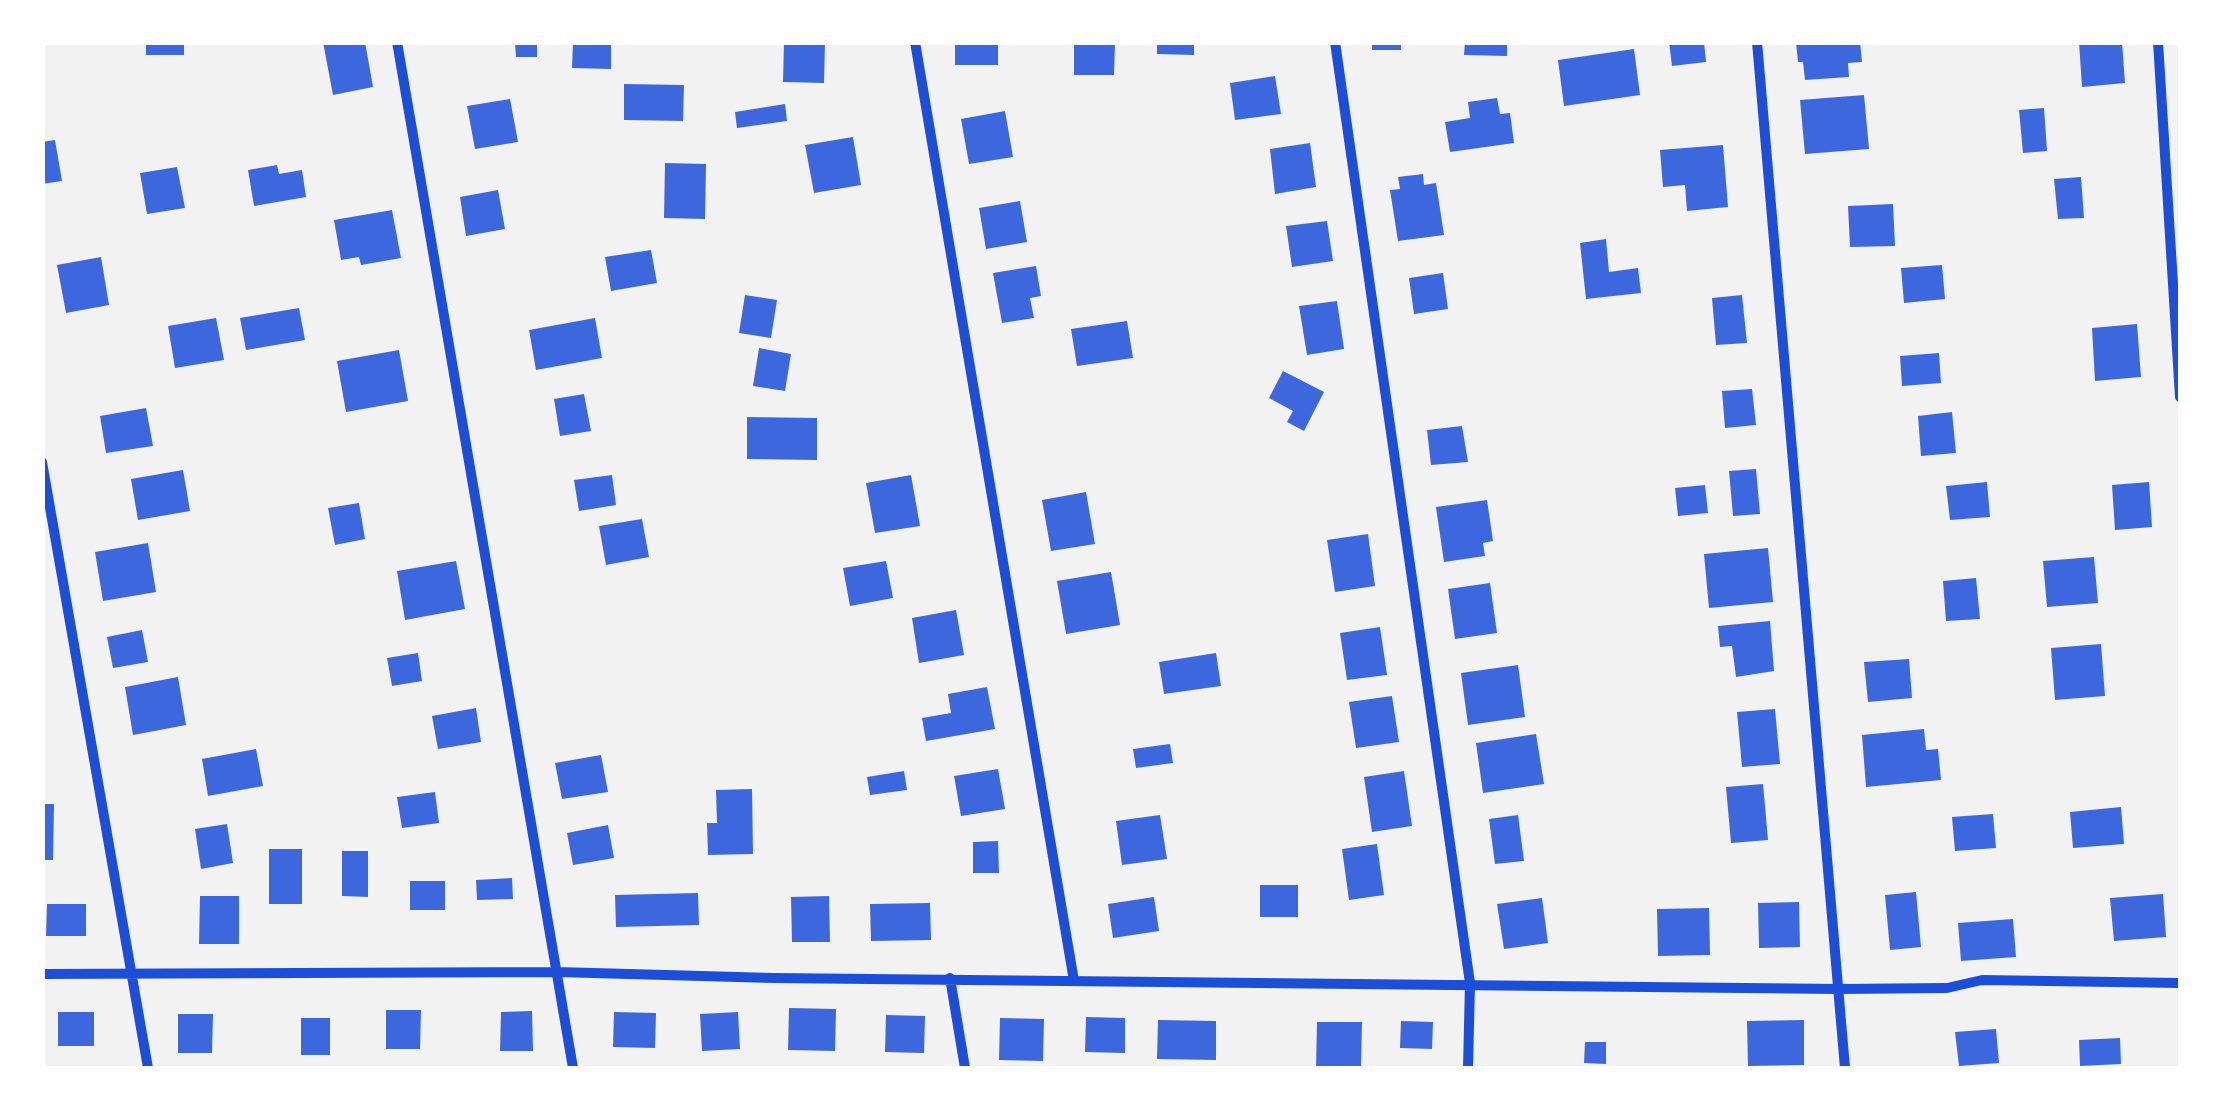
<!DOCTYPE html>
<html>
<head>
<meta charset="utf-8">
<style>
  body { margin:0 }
  #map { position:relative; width:2223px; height:1111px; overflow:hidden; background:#f2f2f2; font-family:"PT Sans",sans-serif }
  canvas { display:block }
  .frame { position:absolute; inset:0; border:45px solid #fff; pointer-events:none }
</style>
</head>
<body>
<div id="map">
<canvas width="2223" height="1111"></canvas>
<div class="frame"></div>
</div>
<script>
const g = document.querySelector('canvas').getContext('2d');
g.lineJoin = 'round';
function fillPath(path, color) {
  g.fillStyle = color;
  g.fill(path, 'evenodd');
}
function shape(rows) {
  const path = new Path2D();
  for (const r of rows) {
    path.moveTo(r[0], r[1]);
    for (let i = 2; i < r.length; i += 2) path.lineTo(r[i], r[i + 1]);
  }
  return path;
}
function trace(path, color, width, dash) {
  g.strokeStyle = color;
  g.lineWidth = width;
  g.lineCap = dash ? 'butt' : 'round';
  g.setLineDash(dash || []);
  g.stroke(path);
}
fillPath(shape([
  [146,42,184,42,184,55,146,55],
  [323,42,365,42,373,87,333,95],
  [515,42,537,42,537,57,516,57],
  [573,42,611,42,611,69,572,68],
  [784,42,825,42,824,83,783,82],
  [955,42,998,42,998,65,955,65],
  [1074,42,1115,42,1114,75,1074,75],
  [1157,42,1194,42,1194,55,1157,54],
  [1372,42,1401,42,1401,50,1372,50],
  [1465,42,1507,42,1507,56,1464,55],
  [1669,42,1704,42,1706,62,1672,66],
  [1796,42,1860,42,1862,62,1848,63,1849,77,1805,80,1803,62,1798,62],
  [2079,42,2122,42,2125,83,2082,87],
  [1634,49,1640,95,1564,106,1558,60],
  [1275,76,1281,114,1235,120,1230,83],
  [624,84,684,85,683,121,624,120],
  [1864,95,1869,149,1805,154,1800,100],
  [1497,98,1500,114,1510,113,1514,143,1450,152,1445,122,1470,118,1468,102],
  [510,99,518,142,475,149,467,106],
  [785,104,787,121,737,128,735,112],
  [2044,108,2047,151,2023,153,2019,110],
  [1005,111,1013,157,969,164,961,119],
  [853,137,861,185,814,193,805,145],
  [55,140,62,181,42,184,42,142],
  [1310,143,1316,187,1275,194,1270,149],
  [1723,145,1728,207,1687,211,1685,185,1663,187,1660,150],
  [665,163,706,164,705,219,664,218],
  [277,165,279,174,302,170,306,197,254,206,248,170],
  [177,167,185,208,147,214,140,173],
  [1423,174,1424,185,1436,183,1444,235,1398,241,1390,190,1400,189,1398,177],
  [2081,177,2084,218,2058,219,2054,179],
  [498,190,505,229,466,236,460,197],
  [1020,201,1027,242,986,249,979,208],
  [1893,204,1895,246,1850,247,1848,206],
  [392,210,401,258,361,265,359,257,341,260,334,220],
  [1327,221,1333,261,1292,267,1286,226],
  [1606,239,1609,272,1638,268,1641,293,1586,299,1580,243],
  [651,250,657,283,611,291,605,257],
  [101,257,109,305,66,313,57,265],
  [1942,265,1945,299,1904,303,1901,268],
  [1036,266,1041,296,1030,298,1034,318,1002,323,993,273],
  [1443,273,1448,309,1414,314,1409,278],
  [745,295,777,300,771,338,739,333],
  [1742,295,1747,343,1716,345,1712,298],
  [1337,301,1344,349,1307,355,1299,306],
  [299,308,305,340,246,350,240,318],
  [216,318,224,360,175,368,168,326],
  [595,318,602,358,536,370,529,330],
  [1127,321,1133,358,1077,366,1071,329],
  [2137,324,2141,377,2095,381,2092,328],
  [759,348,791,354,785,391,753,386],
  [399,350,408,401,346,412,337,361],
  [1939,353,1941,383,1902,386,1900,356],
  [1283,371,1324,392,1304,431,1287,422,1293,411,1269,398],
  [1752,389,1756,425,1725,428,1722,391],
  [584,394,591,431,560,436,554,399],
  [146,408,153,446,106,453,100,416],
  [1952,412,1956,453,1921,456,1918,416],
  [747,417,817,418,817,460,747,459],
  [1462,426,1468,462,1431,465,1427,430],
  [1756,469,1760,514,1733,516,1729,471],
  [183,470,190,511,138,520,131,479],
  [612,475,616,505,579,511,574,480],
  [911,475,920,526,875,533,866,483],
  [1987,482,1990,517,1950,520,1946,486],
  [2149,482,2152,527,2115,530,2112,485],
  [1705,485,1708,513,1678,516,1675,488],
  [1086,492,1095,544,1051,551,1042,500],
  [1487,500,1493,541,1483,543,1485,556,1444,562,1436,507],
  [359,503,365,539,335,545,328,508],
  [642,519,649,557,606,565,599,526],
  [1368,534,1375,586,1335,592,1327,540],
  [148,543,156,592,103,601,95,552],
  [1768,548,1773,602,1709,608,1704,554],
  [2094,557,2098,603,2047,607,2043,561],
  [456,561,465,609,405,620,397,571],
  [886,561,893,598,850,606,843,568],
  [1111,572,1120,625,1066,634,1057,581],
  [1976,578,1980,619,1946,621,1943,581],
  [1490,583,1497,633,1455,639,1448,589],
  [956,610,964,655,919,663,912,618],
  [1770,621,1774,671,1736,677,1732,646,1720,647,1718,626],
  [1380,627,1387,675,1347,680,1340,633],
  [142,630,148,662,113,668,107,637],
  [2101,644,2105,696,2055,700,2051,648],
  [418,653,422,681,392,686,387,658],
  [1216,653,1221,686,1164,694,1159,662],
  [1909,659,1912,698,1868,702,1864,662],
  [1518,665,1525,717,1468,725,1461,673],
  [178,677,186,725,133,735,125,687],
  [987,687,995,729,926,741,922,718,951,713,948,694],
  [1392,696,1399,742,1356,748,1349,702],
  [476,708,481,742,438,749,432,716],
  [1775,709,1780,764,1742,767,1737,712],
  [1924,729,1926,750,1938,749,1941,780,1866,787,1862,735],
  [1536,734,1544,784,1483,793,1476,743],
  [1170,744,1173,763,1136,768,1133,749],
  [256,749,263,786,208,796,202,759],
  [601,755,608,792,562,799,555,763],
  [998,769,1005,809,961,816,954,776],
  [904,771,907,790,870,795,867,777],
  [1404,771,1412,826,1372,832,1364,777],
  [1763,784,1768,840,1731,843,1726,787],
  [752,789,753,854,708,855,707,823,717,823,716,790],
  [435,792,439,823,402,828,397,797],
  [42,804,54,804,53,860,42,860],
  [2121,807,2124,844,2073,848,2070,812],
  [1993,814,1996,848,1955,851,1952,817],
  [1160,815,1167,859,1122,865,1116,821],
  [1518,815,1524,861,1495,864,1489,819],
  [227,824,233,863,201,869,195,829],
  [608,825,614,858,573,865,567,833],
  [998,841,999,873,973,873,973,842],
  [1377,844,1384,895,1349,900,1342,849],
  [269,849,302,849,302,904,269,904],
  [342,851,368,851,368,897,342,896],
  [512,878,513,899,477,900,476,880],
  [410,881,445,881,445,910,410,910],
  [1260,885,1298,885,1298,917,1260,917],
  [1916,892,1921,947,1890,950,1885,895],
  [698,893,699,925,616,927,615,895],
  [2163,894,2166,937,2114,941,2110,898],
  [200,896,239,896,239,944,199,944],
  [829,896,830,942,792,942,791,897],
  [1154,897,1159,931,1113,938,1108,904],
  [1542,898,1548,943,1504,949,1497,904],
  [1799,902,1800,947,1759,948,1758,903],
  [930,903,931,940,871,941,870,904],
  [47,904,86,904,86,936,46,936],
  [1709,908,1710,955,1658,956,1657,909],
  [2013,919,2016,957,1961,961,1958,923],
  [789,1008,836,1009,835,1051,788,1050],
  [386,1010,421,1010,420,1049,386,1049],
  [532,1011,533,1051,500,1051,501,1012],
  [58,1012,94,1012,94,1046,58,1046],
  [614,1012,656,1013,655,1048,613,1047],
  [738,1012,740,1049,702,1051,700,1014],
  [178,1014,213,1014,212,1053,178,1053],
  [886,1015,925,1016,924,1053,885,1052],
  [1086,1017,1125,1018,1125,1053,1085,1052],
  [301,1018,330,1018,330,1055,301,1055],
  [1000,1018,1044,1019,1043,1061,999,1060],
  [1158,1020,1216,1021,1216,1060,1157,1059],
  [1804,1020,1804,1065,1748,1066,1747,1021],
  [1401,1021,1433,1022,1432,1049,1400,1048],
  [1317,1022,1362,1022,1361,1068,1316,1068],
  [1996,1029,1999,1063,1959,1066,1955,1032],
  [2120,1038,2121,1064,2080,1066,2079,1040],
  [1585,1042,1606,1042,1606,1064,1584,1063]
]), '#3d67dc');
trace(shape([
  [397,42,573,1068],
  [915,42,1074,981],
  [1335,42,1470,983,1468,1068],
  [1757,42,1845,1068],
  [2158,42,2180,397],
  [42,462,148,1068],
  [42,974,557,972,773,978,1840,989,1947,988,1982,980,2180,983],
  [950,978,965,1068]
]), '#1d4ed8', 10);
</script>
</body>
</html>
